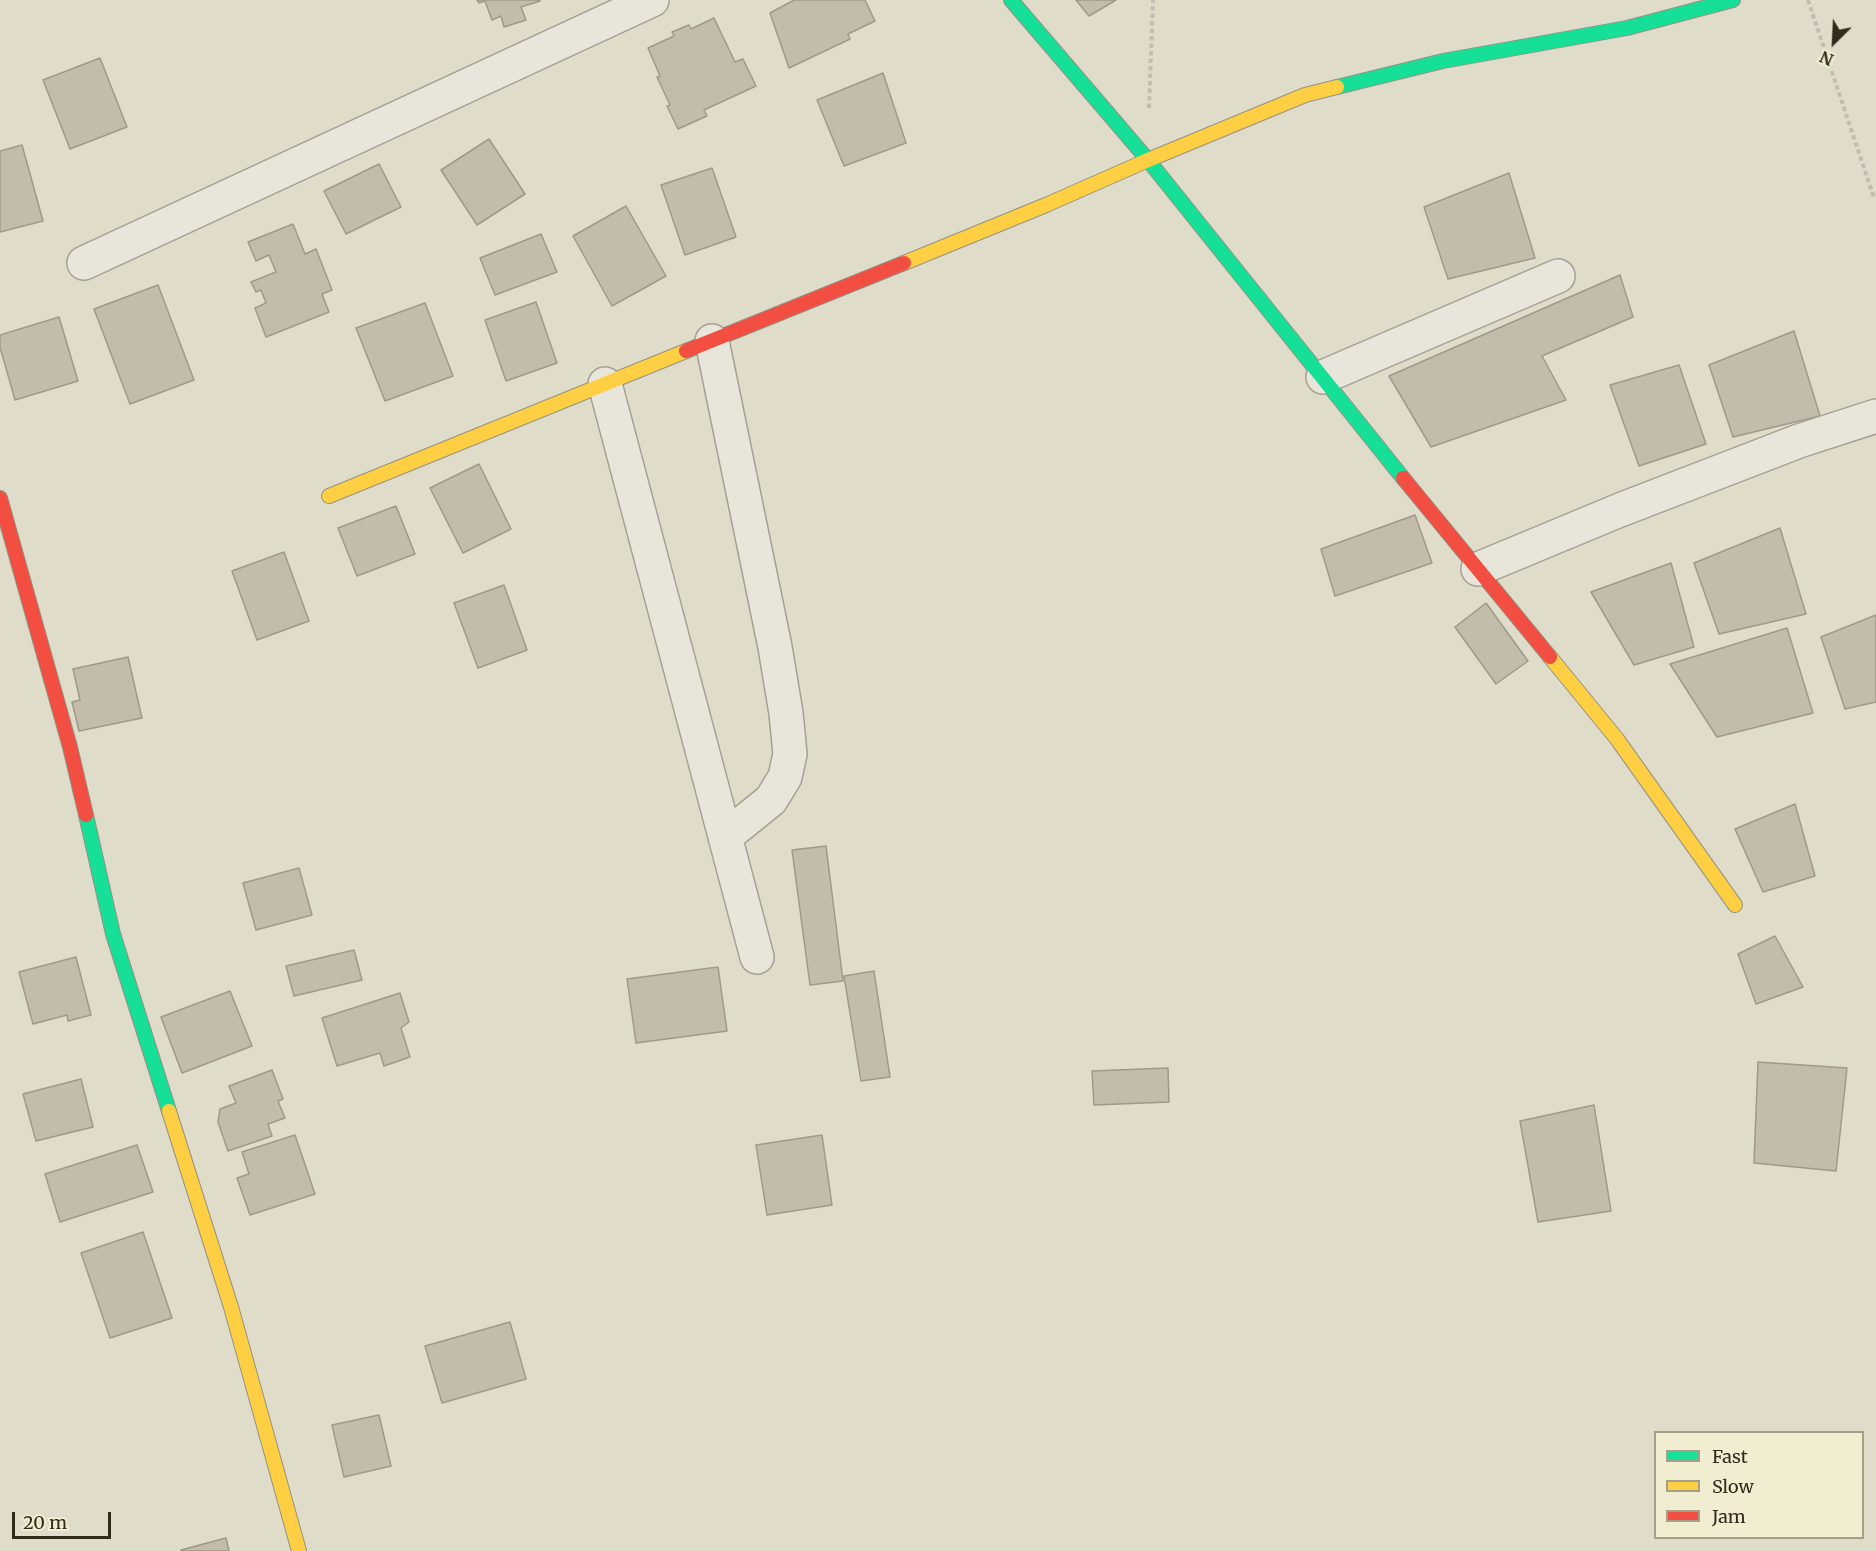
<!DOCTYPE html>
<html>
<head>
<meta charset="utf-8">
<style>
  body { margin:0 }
  #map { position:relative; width:1876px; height:1551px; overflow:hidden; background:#dfddca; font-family:Merriweather,serif }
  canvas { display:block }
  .legend { position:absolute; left:1654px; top:1431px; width:210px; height:108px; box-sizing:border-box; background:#f0edd0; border:2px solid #a49f88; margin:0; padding:8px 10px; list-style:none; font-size:18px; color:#312a1d }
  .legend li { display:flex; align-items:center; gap:12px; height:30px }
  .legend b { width:30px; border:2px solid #a49f88 }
  .north { position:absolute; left:1804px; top:12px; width:60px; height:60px; -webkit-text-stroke:4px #f0edd0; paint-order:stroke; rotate:204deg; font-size:16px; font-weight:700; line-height:24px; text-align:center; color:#312a1d }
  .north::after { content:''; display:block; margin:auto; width:21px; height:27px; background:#312a1d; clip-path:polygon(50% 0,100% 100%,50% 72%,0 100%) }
  .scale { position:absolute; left:12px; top:1512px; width:99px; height:27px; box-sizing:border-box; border:3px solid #312a1d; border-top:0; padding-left:8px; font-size:18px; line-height:21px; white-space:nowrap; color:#312a1d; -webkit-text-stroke:4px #f0edd0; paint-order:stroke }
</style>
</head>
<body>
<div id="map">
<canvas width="1876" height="1551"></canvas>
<ul class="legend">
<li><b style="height:8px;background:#16e098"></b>Fast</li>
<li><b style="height:8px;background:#ffcf43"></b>Slow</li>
<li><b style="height:8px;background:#f24e42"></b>Jam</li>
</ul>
<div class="north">N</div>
<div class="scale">20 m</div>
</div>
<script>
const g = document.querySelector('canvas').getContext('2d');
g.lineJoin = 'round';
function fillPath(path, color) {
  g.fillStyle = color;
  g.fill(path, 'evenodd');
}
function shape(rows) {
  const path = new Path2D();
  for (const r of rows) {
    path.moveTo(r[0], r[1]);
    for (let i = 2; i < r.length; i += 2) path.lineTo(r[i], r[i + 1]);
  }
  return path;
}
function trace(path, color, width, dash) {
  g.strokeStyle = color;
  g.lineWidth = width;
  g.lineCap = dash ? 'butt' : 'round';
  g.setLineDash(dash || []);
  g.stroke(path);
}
const building = shape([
  [477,0,540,0,540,1,521,7,526,20,504,27,501,16,492,20,485,1,479,3,477,0],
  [794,0,865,0,875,21,848,34,850,39,789,68,770,13,794,0],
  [1076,0,1116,0,1089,16,1076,0],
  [714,18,735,62,743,59,756,86,704,110,707,116,678,129,667,106,670,105,657,77,660,76,648,48,674,36,672,32,689,25,691,29,714,18],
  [100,58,127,127,70,149,43,80,100,58],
  [883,73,906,143,844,166,817,100,883,73],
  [489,139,525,194,477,225,441,170,489,139],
  [22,145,43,221,0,232,0,151,22,145],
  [379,164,401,207,346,234,324,191,379,164],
  [712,168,736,237,685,255,661,185,712,168],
  [1509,173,1535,258,1448,279,1424,207,1509,173],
  [626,206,666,276,612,306,573,236,626,206],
  [293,224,305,254,316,249,332,290,322,294,329,312,266,337,255,308,266,303,261,290,256,292,251,282,276,272,269,255,256,261,248,242,293,224],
  [541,234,557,272,495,295,480,258,541,234],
  [1620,275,1633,317,1542,356,1566,400,1431,447,1389,376,1620,275],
  [158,285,194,380,130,404,94,309,158,285],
  [536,302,557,363,506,381,485,320,536,302],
  [425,303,453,376,385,401,356,328,425,303],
  [59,317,78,381,15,400,0,347,0,335,59,317],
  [1794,331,1820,416,1733,437,1709,365,1794,331],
  [1679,365,1706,444,1639,466,1610,385,1679,365],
  [479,464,511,529,463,553,430,488,479,464],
  [396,506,415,554,357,576,338,528,396,506],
  [1415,515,1432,563,1335,596,1321,549,1415,515],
  [1780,528,1806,614,1719,634,1694,563,1780,528],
  [284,552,309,621,257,640,232,571,284,552],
  [1671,563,1694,647,1634,665,1591,592,1671,563],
  [504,585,527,650,478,668,454,603,504,585],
  [1486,603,1528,661,1496,684,1455,627,1486,603],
  [1876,615,1876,702,1845,709,1821,637,1876,615],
  [1787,628,1813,713,1717,737,1670,664,1787,628],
  [128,657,142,718,79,731,72,702,80,700,73,669,128,657],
  [1795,804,1815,876,1763,892,1735,829,1795,804],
  [826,846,843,981,810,985,792,850,826,846],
  [299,868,312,915,256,930,243,883,299,868],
  [1775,936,1803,987,1756,1004,1738,954,1775,936],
  [354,950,362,980,294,996,286,966,354,950],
  [76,957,91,1015,68,1021,67,1015,33,1024,19,972,76,957],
  [718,967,727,1031,636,1043,627,979,718,967],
  [874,971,890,1077,861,1081,844,976,874,971],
  [230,991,252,1046,182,1073,161,1017,230,991],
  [400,993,409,1022,401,1028,410,1057,384,1066,380,1053,337,1066,322,1018,400,993],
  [1758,1062,1847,1068,1836,1171,1754,1163,1758,1062],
  [1168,1068,1169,1102,1094,1105,1092,1071,1168,1068],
  [272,1070,283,1099,278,1101,285,1118,268,1124,272,1136,228,1151,218,1122,220,1109,236,1103,229,1086,272,1070],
  [81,1079,93,1127,36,1141,23,1094,81,1079],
  [1594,1105,1611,1211,1538,1222,1520,1121,1594,1105],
  [295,1135,315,1194,250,1215,237,1178,249,1174,242,1152,295,1135],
  [822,1135,832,1205,767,1215,756,1145,822,1135],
  [137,1145,153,1192,60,1222,45,1174,137,1145],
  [143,1232,172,1318,110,1338,81,1253,143,1232],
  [510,1322,526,1379,442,1403,425,1346,510,1322],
  [379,1415,391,1466,344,1477,332,1425,379,1415],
  [226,1538,229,1551,181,1551,181,1550,226,1538]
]);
fillPath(building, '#c2bcab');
trace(building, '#9e998a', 1.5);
const street = shape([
  [84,263,652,0],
  [712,341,775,647,786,713,790,754,785,777,771,800,725,837],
  [1323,377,1558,276],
  [605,384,757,957],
  [1478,569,1620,510,1799,441,1876,416]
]);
const fast = shape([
  [1011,0,1148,160,1403,478],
  [1337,87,1443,61,1627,28,1733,0],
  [86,815,113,934,169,1111]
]);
const slow = shape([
  [904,263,1046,205,1148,160,1305,95,1337,87],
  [329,496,686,351],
  [1550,657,1617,739,1735,905],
  [169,1111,231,1307,299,1551]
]);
const jam = shape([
  [686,351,904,263],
  [1403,478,1550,657],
  [0,498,70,747,86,815]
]);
trace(street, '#a4a094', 36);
trace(fast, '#949183', 16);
trace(slow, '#949183', 16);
trace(jam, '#949183', 16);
trace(shape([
  [1808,0,1874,198],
  [1149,108,1153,0]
]), '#c0bdb2', 4, [4.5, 3]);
trace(street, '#e8e6db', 33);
trace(fast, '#16e098', 14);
trace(slow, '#ffcf43', 14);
trace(jam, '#f24e42', 14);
</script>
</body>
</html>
